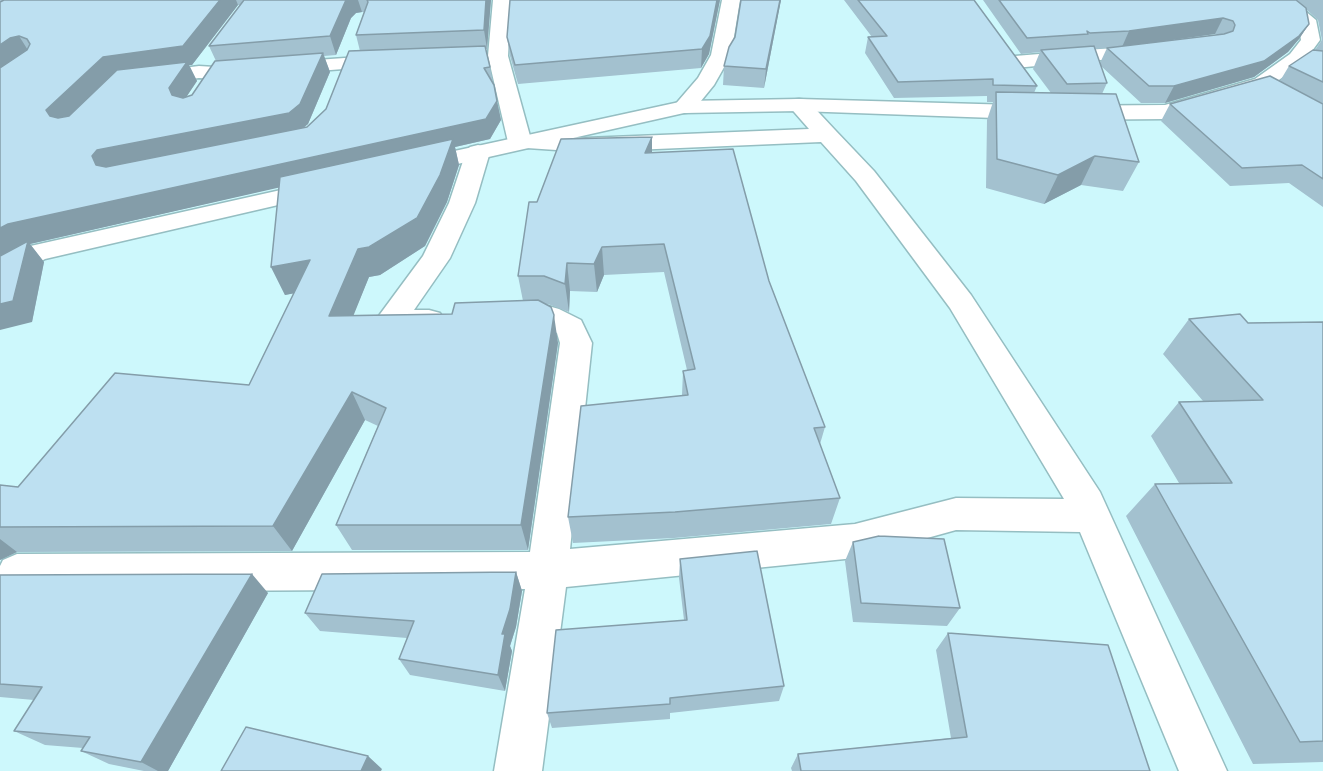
<!DOCTYPE html>
<html>
<head>
<meta charset="utf-8">
<style>
  body { margin:0 }
  canvas { display:block; background:#cdf8fc }
</style>
</head>
<body>
<canvas width="1323" height="771"></canvas>
<script>
const g = document.querySelector('canvas').getContext('2d');
g.lineJoin = 'round';
function shape(rows) {
  const path = new Path2D();
  for (const r of rows) {
    path.moveTo(r[0], r[1]);
    for (let i = 2; i < r.length; i += 2) path.lineTo(r[i], r[i + 1]);
  }
  return path;
}
function trace(path, color, width, dash) {
  g.strokeStyle = color;
  g.lineWidth = width;
  g.lineCap = dash ? 'butt' : 'round';
  g.setLineDash(dash || []);
  g.stroke(path);
}
function fillPath(path, color) {
  g.fillStyle = color;
  g.fill(path, 'evenodd');
}
const minor = shape([
  [493,0,511,0,508,56,530,136,586,138,809,129,788,105,791,100,799,99,807,100,835,130,874,171,971,295,1100,492,1227,771,1179,771,1080,532,956,530,855,558,566,587,542,771,494,771,525,589,17,592,3,586,0,580,0,566,3,560,17,554,530,552,560,343,557,333,543,326,510,327,499,324,495,317,499,310,510,307,548,306,559,309,581,320,592,343,570,549,855,524,956,498,1064,499,950,308,856,181,821,142,586,152,512,147,508,142,488,56,493,0],
  [722,0,740,0,731,55,714,85,692,112,684,113,676,112,673,107,698,78,711,55,722,0],
  [1148,45,1155,47,1158,51,1155,55,1015,68,1008,66,1005,62,1008,58,1015,56,1148,45],
  [388,55,395,57,398,61,395,65,215,79,199,78,150,84,143,82,140,78,143,74,150,72,199,66,215,67,388,55],
  [478,145,486,147,490,152,475,203,450,258,414,310,429,310,440,313,444,320,440,327,429,330,390,331,379,328,375,321,423,256,449,203,466,152,470,147,478,145]
]);
const tertiary = shape([
  [1272,0,1292,0,1316,20,1320,40,1304,62,1269,87,1166,119,1051,120,799,111,684,113,413,174,404,172,401,167,404,162,413,160,684,101,799,99,1051,106,1165,105,1255,79,1290,54,1301,40,1298,22,1272,0],
  [321,181,330,183,333,188,330,193,45,259,10,279,0,282,0,261,26,247,321,181]
]);
trace(minor, '#95bec2', 3);
trace(tertiary, '#95bec2', 3);
fillPath(minor, '#fff');
fillPath(tertiary, '#fff');
fillPath(shape([
  [0,0,491,0,487,49,486,49,501,120,490,139,455,147,459,165,447,202,425,246,380,275,369,277,353,315,452,314,523,301,518,276,537,202,652,152,769,281,825,427,820,444,840,498,831,524,674,538,573,543,568,517,682,395,683,371,687,370,664,272,604,275,597,292,570,291,569,312,548,304,545,304,558,343,528,550,352,550,336,525,378,426,365,420,292,551,17,552,0,560,0,485,18,487,249,385,294,293,285,295,271,267,279,187,30,244,44,262,32,322],
  [238,5,240,5,209,46,216,61,192,95,186,97,197,81,189,65,192,65],
  [362,12,364,12,356,35,360,51,326,109,307,127,303,128,308,124,330,72,324,56,336,55,351,18,356,13],
  [720,0,709,54,701,68,518,84,510,56,507,37],
  [781,0,764,88,723,85,724,66,735,37],
  [844,0,974,0,1037,86,1034,93,1051,93,1033,69,1040,52,1021,54,983,0,1323,0,1323,207,1289,183,1230,186,1161,121,1170,104,1280,81,1289,66,1315,50,1322,40,1318,20,1306,9,1309,24,1299,39,1288,52,1254,77,1165,103,1141,103,1101,66,1107,83,1102,94,1139,162,1123,191,1081,185,1044,204,986,188,987,120,993,102,987,102,987,96,894,98,865,53,868,37,872,37],
  [1215,34,1218,35,1126,46],
  [1120,47,1107,48,1100,63,1095,49],
  [1189,319,1248,323,1323,322,1323,762,1253,764,1126,516,1155,484,1179,483,1151,436,1179,402,1203,401,1163,354],
  [853,542,960,608,947,626,853,622,845,561],
  [680,559,784,686,779,701,670,713,670,719,552,728,547,713,684,620,679,578],
  [516,572,522,591,516,627,510,646,512,651,505,691,410,675,399,659,407,638,320,631,305,613],
  [0,575,268,593,168,771,144,771,109,764,81,751,83,748,45,745,14,731,34,700,0,697],
  [948,633,1150,771,792,771,791,768,798,754,951,738,936,650]
]), '#a3c1cf');
fillPath(shape([
  [220,0,236,0,238,5,192,65,189,65,197,81,179,108,59,130,46,110,103,57],
  [346,0,358,0,362,12,356,13,351,18,336,55,330,36],
  [486,0,491,0,487,49,484,30],
  [717,0,720,0,709,54,701,68,702,49],
  [780,0,781,0,764,88,766,69],
  [1223,18,1215,34,1122,47,1129,31],
  [1309,24,1299,39,1288,52,1254,77,1165,103,1174,86],
  [19,36,31,55,0,72,0,45,10,38],
  [323,53,330,72,308,124,297,133,110,171,96,165,92,156,97,150],
  [497,101,501,120,490,139,455,147,459,165,447,202,425,246,380,275,369,277,342,344,329,316,358,249,449,149,30,244,44,262,32,322,0,330,0,228,8,224],
  [652,137,652,164,645,153],
  [1095,156,1081,185,1044,204,1058,175],
  [602,247,604,275,597,292,594,264],
  [310,260,323,288,285,295,271,267],
  [567,263,570,291,569,312,565,284],
  [554,315,558,343,528,550,521,525],
  [352,392,365,420,292,551,273,526],
  [0,539,17,552,0,560],
  [516,572,522,591,516,627,510,646,512,651,505,691,498,675,502,634],
  [252,574,268,593,168,771,158,771,141,762],
  [368,756,382,769,381,771,361,771]
]), '#849da9');
const building = shape([
  [4,0,220,0,183,46,103,57,46,110,50,116,58,118,69,116,117,70,187,62,169,88,172,95,183,98,192,95,215,61,323,53,300,104,289,113,97,150,92,156,96,165,106,167,307,127,326,109,349,51,485,46,490,67,484,68,494,85,497,101,486,119,8,224,0,228,0,68,27,50,30,44,27,39,19,36,10,38,0,45,0,2,4,0],
  [244,0,346,0,330,36,209,46,244,0],
  [367,0,486,0,484,30,356,35,368,2,367,0],
  [510,0,717,0,710,36,702,49,515,65,507,37,510,0],
  [741,0,780,0,766,69,724,66,729,47,735,37,741,0],
  [858,0,974,0,1037,86,993,85,993,79,898,82,868,37,887,36,858,0],
  [999,0,1296,0,1306,8,1309,24,1299,36,1264,61,1174,86,1149,86,1107,48,1224,34,1233,31,1235,25,1233,21,1223,18,1129,31,1090,33,1087,31,1088,34,1027,38,999,0],
  [1094,46,1107,83,1067,84,1041,50,1094,46],
  [1313,50,1323,51,1323,82,1289,66,1313,50],
  [1270,76,1323,104,1323,179,1302,165,1242,168,1170,104,1270,76],
  [996,92,1116,94,1139,162,1095,156,1058,175,997,159,996,92],
  [652,137,645,153,733,149,769,281,825,427,814,428,840,498,675,512,568,517,581,406,688,395,683,371,695,369,664,244,602,247,594,264,567,263,565,284,544,276,518,276,529,202,537,202,561,139,652,137],
  [453,139,440,175,417,218,369,247,358,249,329,316,452,314,455,303,538,300,551,307,554,315,521,525,336,525,386,408,352,392,273,526,0,527,0,485,18,487,115,373,249,385,310,260,271,267,280,177,453,139],
  [28,241,13,301,0,304,0,256,28,241],
  [1240,314,1248,323,1323,322,1323,741,1300,742,1155,484,1232,483,1179,402,1263,400,1189,319,1240,314],
  [879,536,944,539,960,608,861,603,853,542,879,536],
  [757,551,784,686,670,698,670,704,547,713,556,630,687,620,680,559,757,551],
  [516,572,510,609,502,634,505,634,498,675,399,659,414,621,305,613,322,574,516,572],
  [252,574,141,762,81,751,90,737,14,731,42,687,0,684,0,575,252,574],
  [948,633,1108,645,1150,771,801,771,798,754,967,737,948,633],
  [246,727,368,756,361,771,221,771,246,727]
]);
fillPath(building, '#bde0f1');
trace(building, '#849da9', 1.5);
</script>
</body>
</html>
